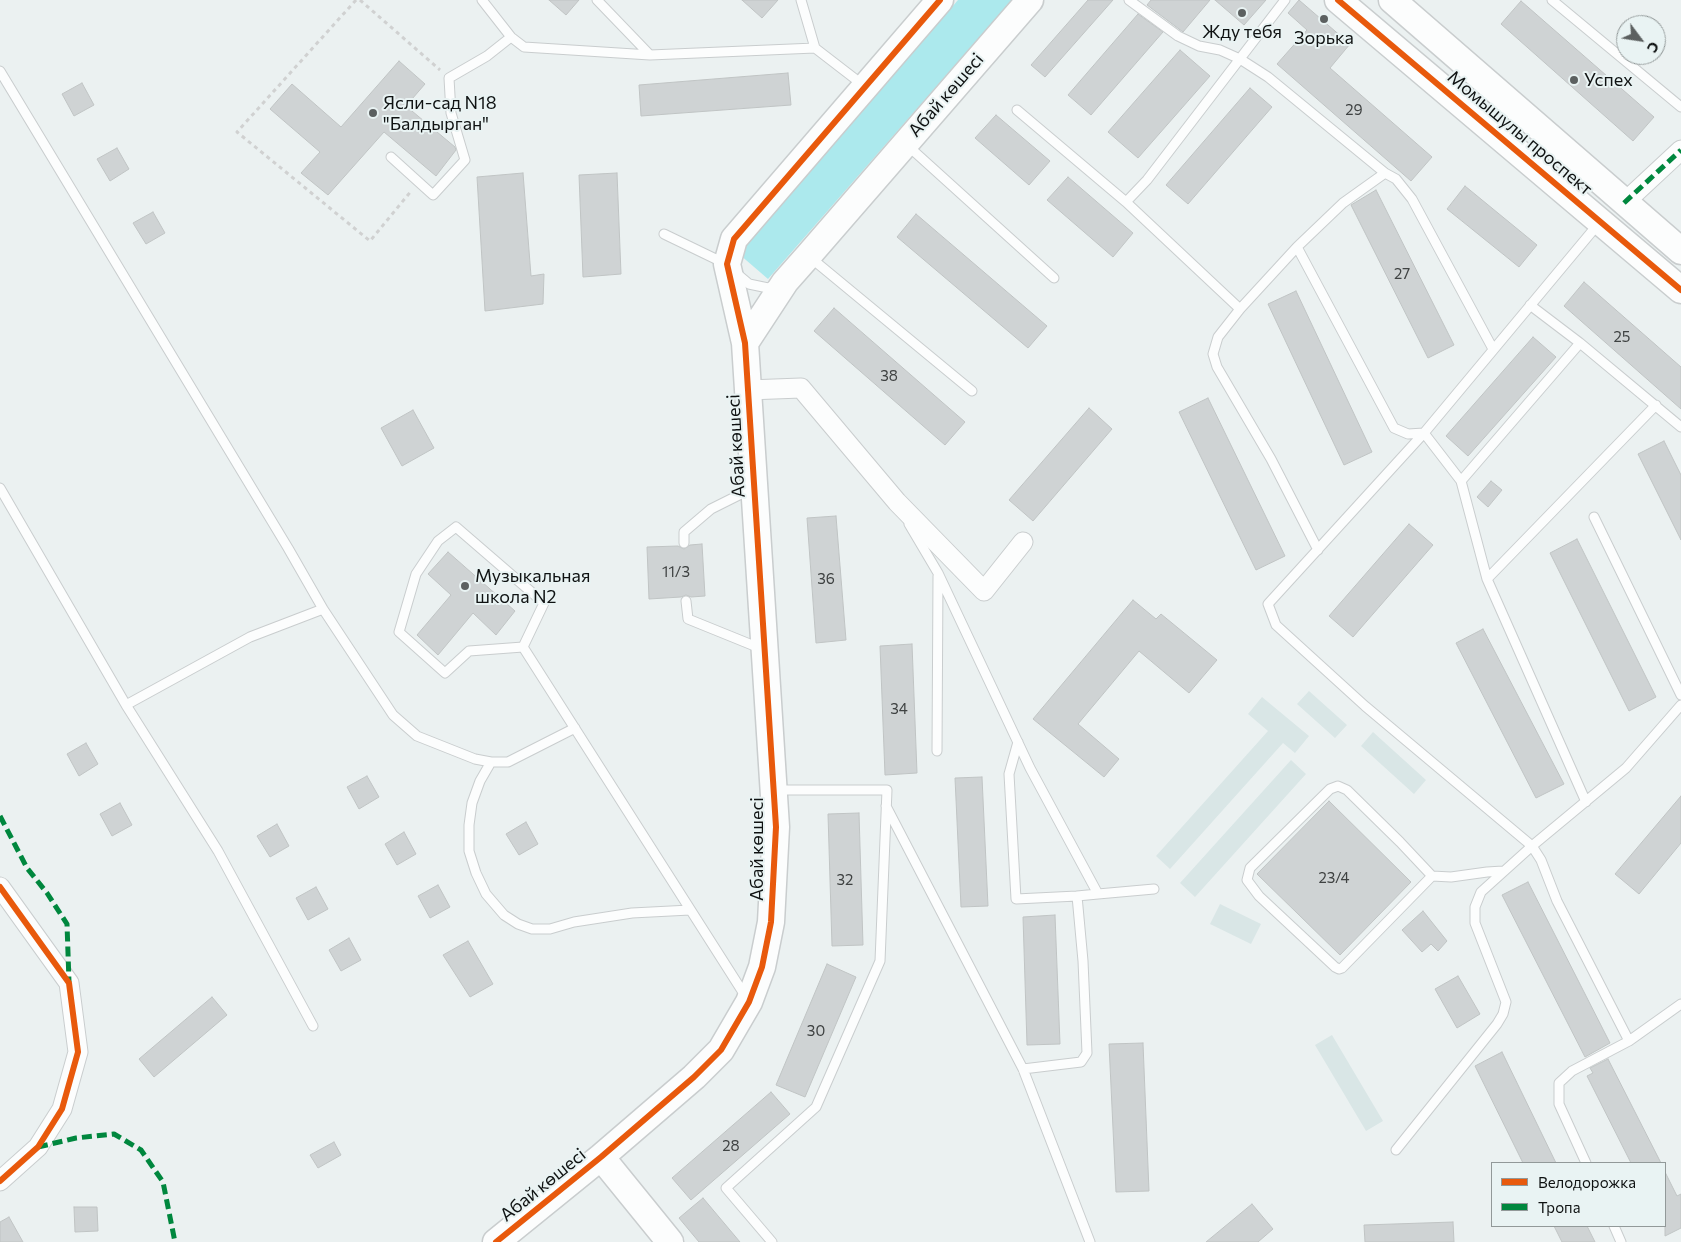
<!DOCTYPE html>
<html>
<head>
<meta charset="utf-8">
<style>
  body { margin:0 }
  #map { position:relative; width:1681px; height:1242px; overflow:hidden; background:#ebf1f1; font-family:Commissioner,sans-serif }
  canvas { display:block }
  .legend { position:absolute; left:1491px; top:1162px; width:175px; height:65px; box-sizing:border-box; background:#e9f3f3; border:1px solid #929999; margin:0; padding:6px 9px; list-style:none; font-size:15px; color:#0f1212 }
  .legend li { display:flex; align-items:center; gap:10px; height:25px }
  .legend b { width:25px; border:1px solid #929999 }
  .north { position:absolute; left:1616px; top:15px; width:50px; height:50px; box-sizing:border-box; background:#e9f3f3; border:1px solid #929999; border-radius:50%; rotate:121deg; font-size:14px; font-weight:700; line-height:20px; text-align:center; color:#0f1212 }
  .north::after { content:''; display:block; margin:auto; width:18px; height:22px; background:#5c6060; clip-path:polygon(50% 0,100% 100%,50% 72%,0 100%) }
</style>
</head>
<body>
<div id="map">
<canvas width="1681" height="1242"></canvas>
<ul class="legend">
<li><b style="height:6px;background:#e8590c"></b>Велодорожка</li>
<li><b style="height:6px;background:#00873e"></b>Тропа</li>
</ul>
<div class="north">С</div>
</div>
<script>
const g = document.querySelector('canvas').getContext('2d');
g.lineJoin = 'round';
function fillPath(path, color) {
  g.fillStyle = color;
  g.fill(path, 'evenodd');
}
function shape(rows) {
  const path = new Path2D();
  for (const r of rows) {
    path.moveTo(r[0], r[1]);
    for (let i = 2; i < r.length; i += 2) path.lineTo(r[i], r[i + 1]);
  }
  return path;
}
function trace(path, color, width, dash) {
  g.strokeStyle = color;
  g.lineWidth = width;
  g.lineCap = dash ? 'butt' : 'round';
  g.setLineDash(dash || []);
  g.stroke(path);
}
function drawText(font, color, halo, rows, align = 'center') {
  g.font = font + ' Commissioner,sans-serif';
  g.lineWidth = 4;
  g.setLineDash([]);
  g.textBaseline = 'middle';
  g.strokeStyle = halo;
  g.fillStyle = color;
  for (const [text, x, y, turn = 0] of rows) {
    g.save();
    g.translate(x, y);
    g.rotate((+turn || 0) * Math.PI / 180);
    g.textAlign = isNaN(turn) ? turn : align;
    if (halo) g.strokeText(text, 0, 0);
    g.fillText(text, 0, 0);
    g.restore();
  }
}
fillPath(shape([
  [1309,691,1347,725,1335,738,1297,704],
  [1262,697,1309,736,1295,753,1283,743,1170,869,1156,856,1268,731,1248,714],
  [1373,732,1426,780,1414,794,1361,746],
  [1291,760,1306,774,1195,897,1180,883],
  [1220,904,1261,924,1251,944,1210,924],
  [1332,1035,1383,1121,1366,1131,1315,1045]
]), '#d9e6e6');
fillPath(shape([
  [958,0,1012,0,768,279,739,254]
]), '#ace9ed');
const building = shape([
  [549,0,579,0,566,15,549,0],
  [742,0,778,0,762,18,742,0],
  [1088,0,1113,0,1045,77,1031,65,1088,0],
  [1151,0,1210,0,1183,32,1147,5,1151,0],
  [1215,0,1266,0,1244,25,1215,0],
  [1299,0,1350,44,1330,68,1432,157,1411,181,1277,64,1307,30,1288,13,1299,0],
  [1521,1,1654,117,1633,141,1501,24,1521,1],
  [1138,14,1163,32,1091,115,1068,95,1138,14],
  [1180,50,1210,76,1138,158,1108,132,1180,50],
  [399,61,425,84,406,106,455,147,456,150,436,176,384,132,328,195,301,173,320,152,270,109,292,84,341,127,399,61],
  [788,73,791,105,641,116,639,85,788,73],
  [82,83,94,105,74,116,62,94,82,83],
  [1250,88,1272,107,1188,204,1166,185,1250,88],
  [996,115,1050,161,1029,185,975,138,996,115],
  [117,148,129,169,110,181,97,159,117,148],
  [523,173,531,276,544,274,543,304,485,311,477,177,523,173],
  [617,173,621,274,583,277,579,175,617,173],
  [1068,177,1133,233,1113,257,1047,200,1068,177],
  [1465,186,1537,245,1519,267,1447,209,1465,186],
  [1376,190,1454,345,1428,358,1351,205,1376,190],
  [153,212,165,233,146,244,133,223,153,212],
  [916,214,1047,326,1028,348,897,237,916,214],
  [1584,282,1681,367,1681,409,1564,306,1584,282],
  [1296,291,1372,452,1344,465,1268,304,1296,291],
  [834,308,965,422,945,445,814,331,834,308],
  [1533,337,1556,357,1468,456,1446,436,1533,337],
  [1208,398,1285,556,1256,570,1179,412,1208,398],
  [1089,408,1112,429,1033,521,1009,500,1089,408],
  [413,410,434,448,402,466,381,428,413,410],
  [1664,441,1681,475,1681,540,1638,454,1664,441],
  [1491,481,1502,490,1488,507,1477,497,1491,481],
  [836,516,846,640,816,643,807,518,836,516],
  [1409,524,1433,545,1353,637,1329,616,1409,524],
  [1577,539,1656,697,1629,711,1550,553,1577,539],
  [702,544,705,596,691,597,686,595,681,597,649,599,647,547,678,546,684,549,690,545,702,544],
  [448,552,515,611,496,635,473,613,438,655,417,635,451,595,428,574,448,552],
  [1133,600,1156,619,1161,614,1217,660,1189,693,1139,651,1078,724,1119,759,1104,777,1033,719,1133,600],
  [1483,629,1564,784,1536,798,1456,643,1483,629],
  [912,644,917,773,885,775,880,646,912,644],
  [86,743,98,764,79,776,67,754,86,743],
  [367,776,379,797,359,809,347,787,367,776],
  [982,777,988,906,961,907,955,778,982,777],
  [1681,796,1681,843,1639,894,1615,874,1681,796],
  [1329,801,1411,882,1340,955,1257,874,1329,801],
  [120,803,132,825,112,836,100,814,120,803],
  [859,813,863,945,832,946,828,814,859,813],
  [526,822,538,844,519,855,506,834,526,822],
  [277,824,289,846,270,857,257,836,277,824],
  [404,832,416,854,397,865,385,844,404,832],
  [1528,882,1610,1043,1585,1057,1502,895,1528,882],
  [438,885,450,907,430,918,418,896,438,885],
  [316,887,328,909,308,920,296,898,316,887],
  [1423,911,1447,941,1438,951,1431,944,1422,952,1402,930,1423,911],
  [1055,915,1060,1044,1027,1045,1023,917,1055,915],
  [349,938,361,960,341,971,329,950,349,938],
  [468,941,493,984,470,997,443,955,468,941],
  [827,964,856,977,805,1097,776,1085,827,964],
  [1458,976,1480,1014,1457,1028,1435,989,1458,976],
  [212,997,227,1015,154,1077,139,1059,212,997],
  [1143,1043,1149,1191,1116,1192,1109,1044,1143,1043],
  [1502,1052,1556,1163,1523,1163,1475,1066,1502,1052],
  [1608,1059,1661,1163,1631,1163,1587,1076,1593,1073,1590,1068,1608,1059],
  [771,1092,790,1114,691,1200,672,1178,771,1092],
  [334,1142,341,1155,318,1168,310,1155,334,1142],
  [1665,1172,1677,1196,1681,1194,1681,1228,1665,1236,1665,1172],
  [703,1198,740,1242,699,1242,679,1218,703,1198],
  [1252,1204,1273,1229,1258,1242,1206,1242,1252,1204],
  [74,1207,97,1207,98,1231,75,1232,74,1207],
  [9,1217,23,1242,0,1242,0,1222,9,1217],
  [1453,1222,1454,1242,1365,1242,1364,1225,1453,1222],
  [1554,1226,1587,1226,1595,1242,1562,1242,1554,1226]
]);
fillPath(building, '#cfd3d4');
trace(building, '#c0c4c4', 1);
const lane = shape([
  [482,0,511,37,524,47,650,55,815,48,863,85],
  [597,0,650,55],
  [801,0,815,48],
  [1129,0,1178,36,1199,46,1220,50,1240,59,1268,77,1385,173,1343,203,1297,247],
  [1552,0,1681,107],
  [0,71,288,548,323,609,393,715,417,736,475,759,491,762,508,762,575,728],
  [1017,110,1126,202,1147,180,1285,0],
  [907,145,1054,278],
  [391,157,433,195,465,160,451,113,449,78,487,56,511,37],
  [1385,173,1396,179,1412,199,1493,349],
  [1126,202,1240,309,1297,247,1394,428,1408,434,1424,433],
  [664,234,724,263],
  [811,258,972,391],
  [736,273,749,284,768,288,775,285],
  [1530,305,1580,343,1681,427],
  [1240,309,1218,337,1213,354,1217,367,1271,459,1318,550],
  [1424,433,1461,481,1580,343],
  [1461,481,1487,579,1586,802],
  [0,488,126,705,218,851,313,1026],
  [1594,517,1681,695],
  [909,524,938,573,1030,768,1098,894,1077,896,1083,961,1087,1053,1081,1062,1023,1069],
  [684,543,684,532,711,509,751,489],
  [1487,579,1656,405],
  [686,601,688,619,762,649],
  [523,647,544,603,456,527,438,541,416,574,399,632,445,673,469,651,523,647,746,997],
  [126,705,250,637,323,609],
  [1018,742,1009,774,1016,899,1077,896],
  [937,751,938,576],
  [491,762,480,781,472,803,469,825,469,851,476,873,486,894,504,915,518,924,532,929,550,929,574,922,632,913,690,910],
  [886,806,1023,1069,1090,1242],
  [1432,876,1342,968,1339,969,1335,967,1259,896,1247,880,1250,868,1330,789,1338,786,1347,790,1400,842,1432,876,1451,877,1487,872,1503,871],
  [1098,894,1154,889],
  [1629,1041,1681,1004],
  [1396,1150,1497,1024,1503,1014,1506,1002,1475,923,1475,907,1481,892,1532,846,1365,706,1276,625,1268,604,1424,433,1599,223],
  [1586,1163,1559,1104,1559,1083,1572,1071,1629,1041,1557,901,1541,860,1532,846,1626,768,1681,705],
  [1614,1226,1621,1242],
  [772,1242,726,1188,816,1107,880,961,887,790,776,790]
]);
const street = shape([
  [1624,203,1681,150],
  [748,390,801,388,897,502,984,591,1023,542],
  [0,887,69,983,78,1052,62,1109,38,1147,0,1181]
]);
const secondary = shape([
  [1338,0,1681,290],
  [1392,0,1681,251],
  [745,343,785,282,808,256,1030,0],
  [601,1157,670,1242],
  [496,1242,601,1157,694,1077,721,1050,749,1002,762,967,771,922,776,827,745,343,727,264,734,239,940,0]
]);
trace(lane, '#c9cdce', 11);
trace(street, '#c9cdce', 21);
trace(secondary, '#c9cdce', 29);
trace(shape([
  [356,0,237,132,370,241,412,190],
  [360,0,440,70]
]), '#d0d1d1', 3, [4, 4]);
trace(lane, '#fcfdfd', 9);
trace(street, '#fcfdfd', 19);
trace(secondary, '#fcfdfd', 26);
trace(shape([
  [1624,203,1681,150],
  [0,816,27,868,47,893,67,924,69,982],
  [38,1147,76,1138,114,1134,141,1150,163,1182,175,1242]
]), '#00873e', 5, [10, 5]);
trace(shape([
  [1338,0,1681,290],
  [0,887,69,983,78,1052,62,1109,38,1147,0,1181],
  [496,1242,601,1157,694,1077,721,1050,749,1002,762,967,771,922,776,827,745,343,727,264,734,239,940,0]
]), '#e8590c', 6);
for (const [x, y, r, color] of [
  [1242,13,5,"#5c6060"],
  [1324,19,5,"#5c6060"],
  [1574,80,5,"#5c6060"],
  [373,113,5,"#5c6060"],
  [465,586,5,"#5c6060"]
]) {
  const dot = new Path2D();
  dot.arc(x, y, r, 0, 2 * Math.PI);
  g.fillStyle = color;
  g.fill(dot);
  trace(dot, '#e9f3f3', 2);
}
drawText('15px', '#3f4242', null, [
  ["29",1354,110],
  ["27",1402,274],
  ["25",1622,337],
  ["38",889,376],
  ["11/3",676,572],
  ["36",826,579],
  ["34",899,709],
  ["23/4",1334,878],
  ["32",845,880],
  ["30",816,1031],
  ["28",731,1146]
]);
drawText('18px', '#0f1212', '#e9f3f3', [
  ["Жду тебя",1242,32,"center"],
  ["Зорька",1324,38,"center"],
  ["Успех",1584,80],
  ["Ясли-сад N18",383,103],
  ["\"Балдырган\"",383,124],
  ["Музыкальная",475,576],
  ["школа N2",475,597]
], 'left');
drawText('18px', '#0f1212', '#e9f3f3', [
  ["Абай көшесі",946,95,-49],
  ["Момышулы проспект",1520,133,40],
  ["Абай көшесі",736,446,-93],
  ["Абай көшесі",757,849,-90],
  ["Абай көшесі",543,1185,-39]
]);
</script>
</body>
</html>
